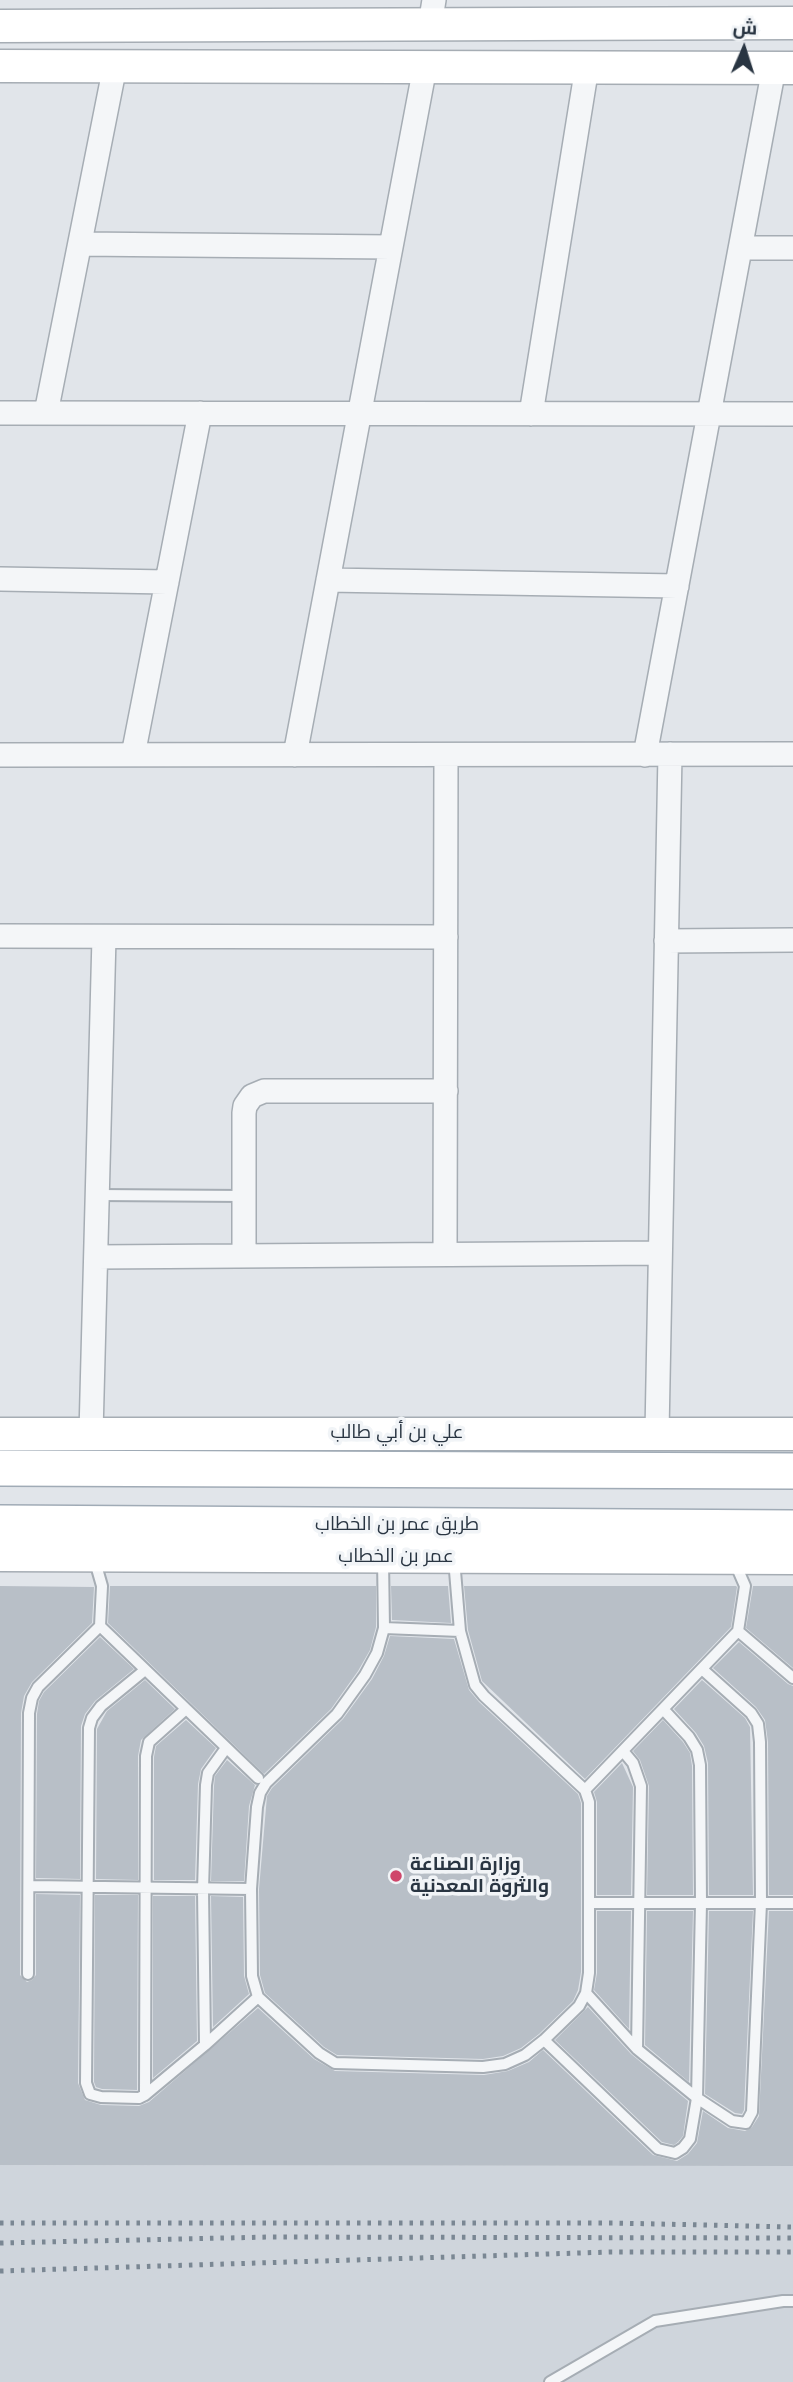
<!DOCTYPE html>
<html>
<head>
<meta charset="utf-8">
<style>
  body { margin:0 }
  #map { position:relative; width:793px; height:2382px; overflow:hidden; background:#e1e5ea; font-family:Helvetica,Cairo,sans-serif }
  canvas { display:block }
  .north { position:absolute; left:709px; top:14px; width:70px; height:70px; -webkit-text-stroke:5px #f1f4f7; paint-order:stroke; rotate:3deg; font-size:19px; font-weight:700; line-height:28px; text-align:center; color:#293542 }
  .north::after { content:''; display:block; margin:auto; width:24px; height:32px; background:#293542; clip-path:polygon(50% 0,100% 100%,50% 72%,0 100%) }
</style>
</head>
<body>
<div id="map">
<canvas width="793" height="2382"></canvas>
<div class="north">ش</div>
</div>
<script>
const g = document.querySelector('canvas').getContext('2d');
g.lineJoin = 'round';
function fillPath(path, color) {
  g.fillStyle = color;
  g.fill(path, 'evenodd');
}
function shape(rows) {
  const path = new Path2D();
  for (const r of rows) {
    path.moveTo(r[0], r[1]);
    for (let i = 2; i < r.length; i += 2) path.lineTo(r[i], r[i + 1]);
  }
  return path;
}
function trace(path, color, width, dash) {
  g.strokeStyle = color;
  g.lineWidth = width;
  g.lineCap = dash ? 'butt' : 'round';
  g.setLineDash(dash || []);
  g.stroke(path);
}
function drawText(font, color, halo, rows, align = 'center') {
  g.font = font + ' Helvetica,Cairo,sans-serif';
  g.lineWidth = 7;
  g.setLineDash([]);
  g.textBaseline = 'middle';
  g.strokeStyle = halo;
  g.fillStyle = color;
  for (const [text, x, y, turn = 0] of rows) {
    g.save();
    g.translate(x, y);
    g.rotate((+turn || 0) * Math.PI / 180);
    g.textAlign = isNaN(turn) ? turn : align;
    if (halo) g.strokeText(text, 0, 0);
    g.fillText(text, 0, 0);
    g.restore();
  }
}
fillPath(shape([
  [0,2165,793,2166,793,2382,0,2382]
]), '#cfd5dc');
fillPath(shape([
  [0,1586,94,1587,92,1623,32,1682,24,1696,21,1713,20,1975,27,1982,32,1980,36,1975,36,1894,80,1895,78,2083,85,2100,101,2105,139,2106,149,2102,258,2008,314,2059,335,2071,484,2075,508,2071,529,2062,543,2050,653,2155,677,2161,688,2154,697,2143,703,2111,728,2128,745,2131,752,2127,759,2116,769,1911,793,1911,793,2166,0,2165],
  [110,1586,376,1586,376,1627,370,1650,358,1671,331,1709,264,1774,108,1623],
  [391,1586,448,1586,451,1623,392,1620],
  [464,1586,736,1586,737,1587,731,1627,585,1779,482,1681,468,1630],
  [753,1586,793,1586,793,1668,746,1628],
  [390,1636,454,1639,469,1690,479,1702,578,1794,581,1803,581,1972,578,1990,573,2001,539,2034,521,2048,503,2056,483,2059,337,2055,324,2047,265,1993,260,1975,259,1889,267,1796,272,1788,343,1719,372,1679,384,1656],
  [100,1637,134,1669,95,1701,85,1714,81,1726,80,1879,36,1878,37,1714,39,1701,44,1692],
  [739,1642,788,1684,793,1686,793,1895,769,1895,768,1742,765,1720,756,1707,713,1668],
  [145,1680,175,1709,141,1740,138,1756,138,1880,96,1879,97,1729,107,1711],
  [702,1680,745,1718,750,1727,753,1895,709,1895,708,1763,704,1746,696,1733,674,1709],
  [186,1720,216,1748,201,1769,198,1784,195,1880,154,1880,154,1757,156,1746],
  [663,1720,683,1742,690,1753,692,1766,693,1895,647,1895,649,1786,640,1760,633,1751],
  [227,1760,255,1785,249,1806,244,1881,211,1881,214,1786,215,1776],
  [622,1763,633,1787,631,1895,597,1895,597,1802,594,1792],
  [95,1895,138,1895,137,2090,102,2089,96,2087,94,2082],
  [153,1896,195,1896,197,2041,153,2078],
  [211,1896,243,1897,244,1976,249,1994,213,2027],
  [597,1911,631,1911,629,2029,594,1990,597,1973],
  [647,1911,693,1911,689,2082,645,2045],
  [709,1911,753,1911,744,2110,742,2114,735,2113,705,2094],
  [588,2007,631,2054,688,2101,683,2136,678,2142,674,2145,662,2142,555,2040]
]), '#b8bfc7');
const lane = shape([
  [98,1195,244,1196],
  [94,1558,102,1586,100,1626,258,1778],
  [383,1560,384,1628,377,1653,365,1675,337,1714,266,1783,260,1793,257,1807,251,1889,252,1976,258,1997,319,2053,335,2063,483,2067,505,2064,525,2055,544,2040,579,2006,586,1993,589,1973,589,1802,585,1790,484,1696,475,1685,460,1631,454,1559],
  [735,1563,745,1586,738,1631,793,1678],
  [384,1628,460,1631],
  [145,1670,101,1706,92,1718,89,1728,86,2083,90,2094,101,2097,139,2098,145,2095,146,1756,149,1742,186,1709],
  [623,1751,633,1763,641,1786,637,2049],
  [585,1790,738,1631],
  [30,1886,251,1889],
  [589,1903,793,1903],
  [28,1974,29,1713,32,1698,38,1687,100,1626],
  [586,1993,637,2049,697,2098,732,2121,746,2123,752,2112,761,1903,760,1742,758,1724,751,1713,702,1669],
  [544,2040,658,2149,675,2153,683,2148,690,2139,697,2098,701,1903,700,1765,697,1750,689,1737,663,1709],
  [205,2045,203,1890,206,1785,208,1773,226,1748],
  [145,2095,205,2045,258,1997],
  [550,2382,655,2321,783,2301,793,2301]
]);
const street = shape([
  [430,25,434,0],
  [80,244,391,247],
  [741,248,793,248],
  [0,413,793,414],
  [46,413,115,66],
  [531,414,587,67],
  [0,579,167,582],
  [328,580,677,586],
  [0,755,793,754],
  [133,755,200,413],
  [295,755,425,67],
  [645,755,774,68],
  [0,936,446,937],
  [666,941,793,940],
  [445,1254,446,755],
  [244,1256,244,1113,245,1106,252,1096,264,1091,446,1091],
  [96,1257,660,1253],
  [657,1432,670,754],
  [91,1433,104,937]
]);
const secondary = shape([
  [0,26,793,23],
  [0,66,793,68],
  [0,1434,793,1434],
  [0,1555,793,1558]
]);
const primary = shape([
  [0,1468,793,1471],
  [0,1523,793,1528]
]);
trace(lane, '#a6adb4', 14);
trace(street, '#a6adb4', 26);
trace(secondary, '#a6adb4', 35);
trace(primary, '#a0abb6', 38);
trace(lane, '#f4f6f8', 10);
trace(street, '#f4f6f8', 23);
trace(secondary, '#fff', 32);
trace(primary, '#fff', 35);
trace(shape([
  [0,2223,613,2223,793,2227],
  [0,2243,271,2237,793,2238],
  [0,2271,611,2252,793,2252]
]), '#7a8793', 5, [3.5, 7]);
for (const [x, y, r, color] of [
  [396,1876,7,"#cf456a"]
]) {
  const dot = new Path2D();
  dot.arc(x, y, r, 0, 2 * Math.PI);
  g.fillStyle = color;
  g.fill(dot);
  trace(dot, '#f1f4f7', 2.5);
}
drawText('19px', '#293542', '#f1f4f7', [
  ["علي بن أبي طالب",397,1433],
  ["طريق عمر بن الخطاب",397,1525],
  ["عمر بن الخطاب",396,1557]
]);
drawText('bold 19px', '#293542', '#f1f4f7', [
  ["وزارة الصناعة",410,1865],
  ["والثروة المعدنية",410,1887]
], 'left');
</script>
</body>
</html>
